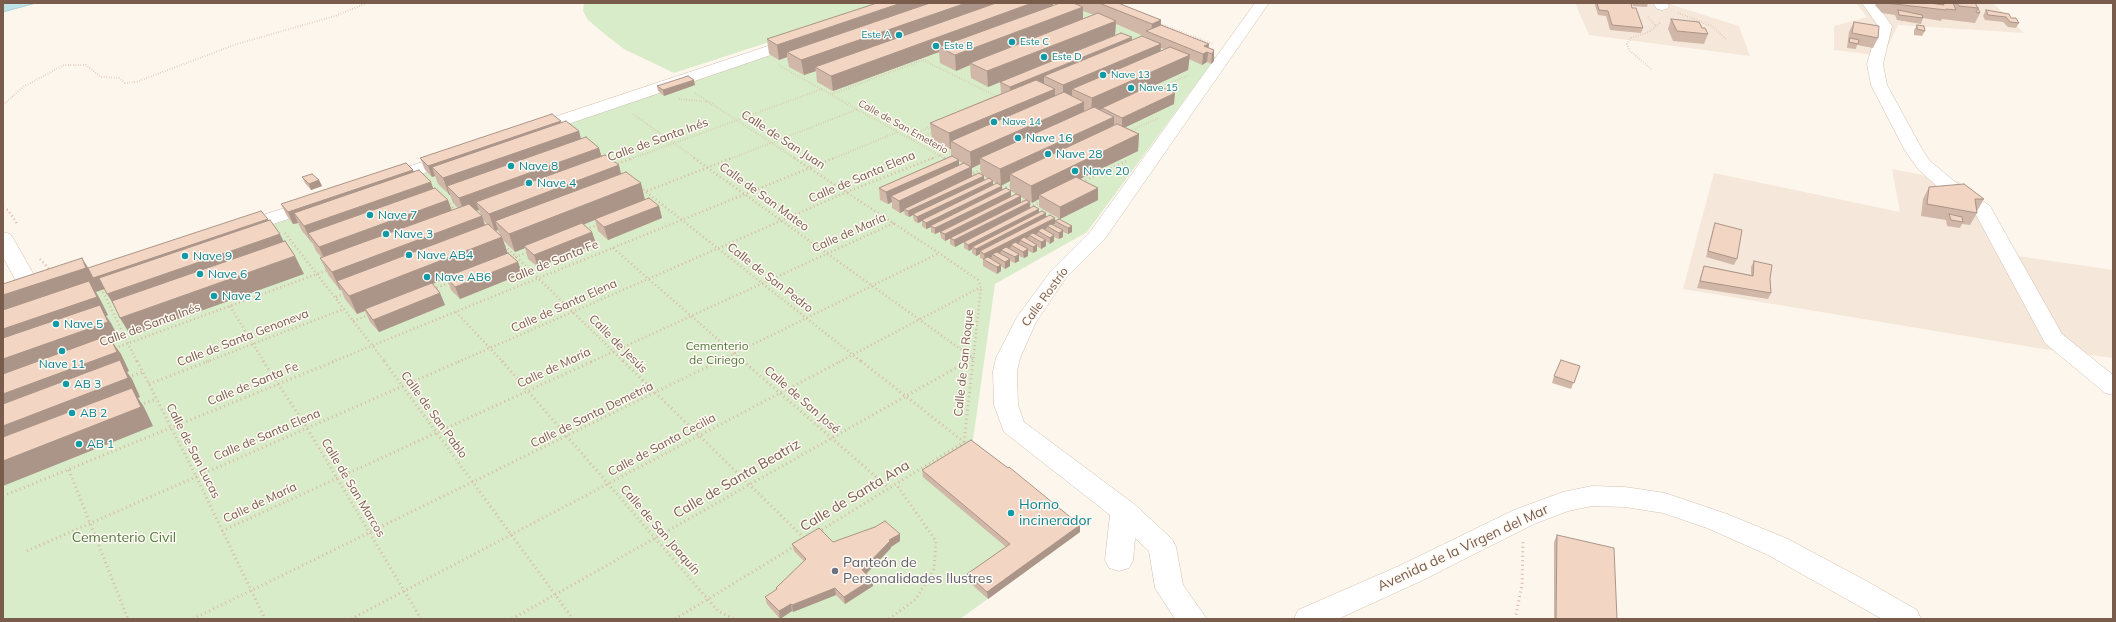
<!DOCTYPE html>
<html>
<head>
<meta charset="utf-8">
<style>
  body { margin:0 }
  #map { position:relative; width:2116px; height:622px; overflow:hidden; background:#fdf6ec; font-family:Mulish,sans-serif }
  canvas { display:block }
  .frame { position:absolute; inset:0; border:4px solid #7a5c4d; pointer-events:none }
</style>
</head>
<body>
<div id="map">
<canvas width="2116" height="622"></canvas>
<div class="frame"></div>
</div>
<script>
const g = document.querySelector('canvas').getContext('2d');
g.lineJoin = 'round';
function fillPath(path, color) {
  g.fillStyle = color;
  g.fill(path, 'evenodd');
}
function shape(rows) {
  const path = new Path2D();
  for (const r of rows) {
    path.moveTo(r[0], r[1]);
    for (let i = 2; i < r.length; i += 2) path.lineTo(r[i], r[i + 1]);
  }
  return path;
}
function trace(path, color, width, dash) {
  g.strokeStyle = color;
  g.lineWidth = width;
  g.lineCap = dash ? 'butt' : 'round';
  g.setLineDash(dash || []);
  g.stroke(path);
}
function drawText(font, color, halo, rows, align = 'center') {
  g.font = font + ' Mulish,sans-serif';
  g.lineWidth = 3;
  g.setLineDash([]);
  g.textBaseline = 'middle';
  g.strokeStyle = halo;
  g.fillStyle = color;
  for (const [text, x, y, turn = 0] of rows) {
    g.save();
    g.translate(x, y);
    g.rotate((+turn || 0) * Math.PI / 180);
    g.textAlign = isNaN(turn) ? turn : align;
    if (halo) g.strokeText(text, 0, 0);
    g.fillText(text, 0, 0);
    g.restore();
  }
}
fillPath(shape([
  [1575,3,1671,3,1672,5,1739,26,1750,56,1589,35],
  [1856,3,1993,3,2024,33,1898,25,1883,56,1834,50,1834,26,1867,17],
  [1892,169,1959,182,2011,255,2113,270,2113,358,2037,348,1683,289,1714,173,1900,212]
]), '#f5e8da');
fillPath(shape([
  [584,3,889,3,674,73,624,49,607,36,588,20,583,11],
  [921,3,1082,3,1216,57,1087,232,995,284,972,447,1080,532,960,619,3,619,3,312]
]), '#d8ecc9');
const water = shape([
  [3,3,36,3,3,12,3,3]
]);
fillPath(water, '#bfe3e8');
trace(water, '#a5d3da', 1);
const minor = shape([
  [1255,3,1269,3,1104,240,1065,279,1036,322,1020,358,1017,371,1018,405,1024,422,1134,504,1172,539,1176,547,1183,585,1207,619,1175,619,1155,588,1149,551,1135,538,1133,560,1129,568,1119,571,1109,568,1105,560,1110,515,1004,432,994,405,993,371,996,358,1017,317,1051,271,1090,232,1255,3],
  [1653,3,1667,3,1669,6,1667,9,1662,10,1657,9,1653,3],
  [1862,3,1876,3,1892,26,1883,64,1887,85,1922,149,1930,161,1954,181,1990,206,2062,334,2113,375,2113,395,2105,393,2045,343,1975,213,1940,189,1918,169,1904,149,1871,85,1867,64,1878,26,1862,3],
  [798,36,803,38,806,41,803,44,539,134,533,135,527,134,524,130,527,126,798,36],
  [451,153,457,154,460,158,457,162,385,186,378,184,376,180,378,176,451,153],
  [315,198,322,200,325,204,322,208,239,235,232,233,229,229,232,225,315,198],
  [3,232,10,234,13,238,47,298,44,303,36,305,28,303,25,298,3,257,3,232]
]);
const secondary = shape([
  [1592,486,1625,487,1665,493,1727,514,1788,539,1870,583,1917,610,1921,619,1882,619,1768,555,1707,528,1663,513,1625,507,1592,506,1568,511,1534,524,1421,581,1338,619,1294,619,1298,610,1401,565,1514,510,1563,492,1592,486]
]);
trace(minor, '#d1beb0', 1);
trace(secondary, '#d6c0b0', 1);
trace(shape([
  [1678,13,1712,26,1726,39],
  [1648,17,1656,26],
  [1158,23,1213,44],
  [778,65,946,159],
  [1651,69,1629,50,1627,44,1631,38,1649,32,1661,22],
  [1159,88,1189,75],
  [695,93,796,159],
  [832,94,923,60,998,97],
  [679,99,708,102],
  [3,105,23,87,64,65,86,65,101,77,119,78,125,83,136,82,237,44,335,16,367,3],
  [633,114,696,159],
  [1128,132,1158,118],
  [907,137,933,126],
  [914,140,934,132],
  [631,159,822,89],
  [730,159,858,109],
  [832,159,898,132],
  [931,159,953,150]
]), '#d9b8a5', 2, [0.5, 2]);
trace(shape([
  [694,158,973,358,966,362],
  [794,158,939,253,978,280,981,287],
  [944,158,948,160],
  [614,165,633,158],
  [970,172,987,181],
  [973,173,983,168],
  [1082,182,1126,161],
  [640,187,862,362],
  [1002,189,1012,185],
  [647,191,732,158],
  [1019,199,1032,206,1041,202],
  [447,201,456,211],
  [3,208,8,210,18,225],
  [586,229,598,225],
  [285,233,385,362],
  [502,243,624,362],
  [613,248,744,362],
  [515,257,529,252],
  [40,259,50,270],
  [433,289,451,282],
  [103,292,137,362],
  [336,297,346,293],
  [230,306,264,362],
  [456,312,503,362],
  [353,321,369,315],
  [115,348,328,270],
  [206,362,344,309],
  [332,362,834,158],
  [458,362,847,192,933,158],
  [591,362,894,223],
  [717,362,939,253],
  [839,362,981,287],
  [973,362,981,287]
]), '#d9b8a5', 2.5, [1, 3]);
trace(shape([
  [137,361,196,476,265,619],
  [263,361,307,428,421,619],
  [384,361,573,619],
  [502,361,718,611,734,619],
  [623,361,805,539],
  [743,361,889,488],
  [861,361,964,442],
  [128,377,143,372],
  [149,384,209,361],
  [140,405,156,399],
  [964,442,973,361],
  [69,470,128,619],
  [3,496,335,361],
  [222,531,593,361],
  [818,532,964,442],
  [27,551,460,361],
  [193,619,719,361],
  [351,619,841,361],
  [512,619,968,361],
  [675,619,795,546],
  [889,619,916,599,934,569,936,541,896,484],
  [1515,619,1522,585,1523,541]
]), '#d9b8a5', 3, [1, 3.5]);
fillPath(minor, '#fff');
fillPath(secondary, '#fff');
fillPath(shape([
  [1053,3,1053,6,1060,3,1118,3,1161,20,1161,25,1214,50,1214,61,1211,64,1207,62,1202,65,1189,59,1188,70,1156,85,1174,104,1125,127,1139,134,1138,151,1080,179,1098,188,1098,200,1060,219,1039,207,1039,199,1032,203,1030,202,1030,208,1039,213,1046,213,1046,217,1055,224,1053,225,1055,226,1055,221,1059,219,1072,232,1068,234,1063,232,1063,237,1059,239,1054,237,1054,241,1050,244,1046,241,1046,246,1041,249,1037,246,1037,251,1033,253,1028,251,1028,256,1024,258,1019,256,1019,261,1015,263,1010,261,1010,266,1005,269,1001,266,1001,271,997,274,983,266,983,259,980,258,980,254,976,256,972,253,972,249,969,251,964,248,964,242,955,247,950,244,950,238,945,241,941,238,940,232,935,234,931,232,931,227,926,229,922,226,922,221,918,223,914,221,913,215,909,217,905,215,904,211,900,213,892,208,892,202,888,204,880,200,879,188,951,156,951,149,950,149,932,139,930,123,1002,93,1001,93,1000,82,1109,38,988,87,971,78,970,65,956,71,940,63,939,52,833,91,817,82,816,71,804,75,789,67,787,57,779,60,769,54,767,39],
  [1083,11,1094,15,1083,19],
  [1116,24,1146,37,1146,38,1132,40,1132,37,1115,35],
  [1161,48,1165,49,1160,51],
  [959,161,962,163,959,165],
  [980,164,981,174,972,177,972,168],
  [984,176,988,179,984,181],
  [993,181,997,184,993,185],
  [1010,181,1010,191,1002,191,1001,185],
  [1011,191,1016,194,1011,197],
  [1021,197,1026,200,1021,202],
  [1595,3,1631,3,1632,8,1643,28,1641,33,1610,30,1606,16,1598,15,1595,5],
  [1632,3,1648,3,1647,7,1633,6],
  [1876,3,1929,3,1934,4,1934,3,1975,3,1980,13,1975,23,1942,19,1941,21,1923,18,1921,24,1897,20,1895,15,1882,13,1875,5],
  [1986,10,2011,18,2019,23,2016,28,2008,27,2003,22,1985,20,1983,16],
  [1671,19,1702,28,1708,34,1704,44,1673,41,1668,29],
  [1854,22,1878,38,1873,48,1857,45,1856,49,1847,48,1849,32],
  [1917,25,1925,31,1922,36,1914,35,1914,30],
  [695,85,664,96,658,91,657,86],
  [561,121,561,123,579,131,581,139,602,156,621,174,645,199,659,206,662,218,608,240,598,231,595,220,583,225,592,232,596,244,538,267,528,259,525,248,515,252,503,240,507,253,518,262,522,274,460,299,451,290,447,278,433,284,440,293,445,305,379,332,370,322,365,311,357,314,345,299,341,290,340,290,329,276,320,258,322,258,316,251,313,244,302,231,298,223,293,224,287,216,281,204,413,170,414,172,448,200,452,210,458,208,453,203,450,195,438,184,435,176,432,177,425,170,420,158],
  [479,210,481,215,476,211],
  [483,220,487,224,485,225],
  [498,230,500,236,496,231],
  [302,177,319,180,322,186,311,190,305,183],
  [1929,187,1984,199,1977,211,1976,211,1977,213,1970,225,1962,224,1960,228,1947,226,1946,220,1921,216,1923,199],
  [1715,223,1737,259,1734,265,1706,257,1713,229],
  [1754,261,1770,279,1771,293,1768,299,1697,288,1704,266,1751,275,1751,267],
  [1580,366,1571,389,1552,383,1554,376],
  [922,470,1080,525,1080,532,988,599,968,581,967,574,1006,547,923,477],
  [1557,535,1617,619,1554,619,1554,542],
  [900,541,891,547,891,548,866,574,872,579,873,586,845,604,836,595,793,612,792,611,780,619,767,604,765,597,776,590,776,588,804,561,794,551,792,544]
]), '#d1b7a8');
fillPath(shape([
  [901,3,944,3,787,52,787,57,779,60,777,45],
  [966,3,1007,3,815,67,816,71,804,75,801,60],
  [1032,3,1053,3,1053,10,939,47,939,52,833,91,831,76],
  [1083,7,1083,22,970,63,970,65,956,71,955,55],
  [1161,20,1160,35,1151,33,1152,24],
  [1116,21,1115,35,988,87,987,71],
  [1132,37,1131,47,1044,76,1044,84,1011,98,1010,87],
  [1161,44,1160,59,1072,89,1072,97,1063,101,1063,85],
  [1209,44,1207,62,1202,65,1204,46],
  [1214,50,1214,61,1211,64,1212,54],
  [1190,55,1188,70,1103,109,1102,108,1102,109,1091,114,1092,98],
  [694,80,695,85,664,96,663,90],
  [1055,89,1055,104,951,141,951,149,950,149,949,133],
  [1175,93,1174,104,1122,129,1122,118],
  [1084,102,1084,118,980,158,980,164,972,168,972,179,904,209,904,211,900,213,899,201,971,167,970,152],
  [1114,117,1114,133,1010,174,1010,181,1001,186,1000,169],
  [561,121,564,132,432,167,435,176,432,177,428,166],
  [579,131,583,148,447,186,450,195,449,195,443,178],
  [1139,134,1138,151,1043,197,1039,195,1039,199,1032,203,1031,186],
  [599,148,604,164,476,202,479,210,465,215,459,198],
  [959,160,959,171,891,196,892,202,888,204,886,192],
  [619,165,623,182,495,221,498,230,495,231,489,214],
  [413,170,418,182,294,213,298,223,293,224,288,212],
  [984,176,984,182,913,214,913,215,909,217,908,211],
  [319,180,322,186,311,190,309,184],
  [993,181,993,187,922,220,922,221,918,223,917,217],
  [431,182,437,199,308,233,312,244,304,226],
  [641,183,645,200,526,247,524,246,525,248,515,252,509,234],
  [1002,186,1002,192,930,226,931,227,926,229,926,223],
  [1098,188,1098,200,1060,219,1060,207],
  [1011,191,1011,197,935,234,935,228],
  [1021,196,1021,203,945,241,945,234],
  [448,200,454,218,327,265,319,247],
  [1030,202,1030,208,955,247,954,240],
  [659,206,662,218,608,240,604,227],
  [1039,209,1039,215,972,247,972,249,969,251,968,245],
  [1046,213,1046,220,980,251,980,254,976,256,976,249],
  [482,216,488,234,337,281,341,290,340,290,332,272],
  [1055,218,1055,224,1048,227,1047,226,1047,228,1040,232,1038,231,1038,233,1031,236,1029,235,1029,237,1022,241,1020,240,1020,242,1013,246,1011,245,1011,247,1003,251,1001,250,1001,252,994,256,992,254,992,257,985,260,984,254],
  [268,219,274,232,96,292,100,299,108,315,106,316,111,323,120,340,113,343,121,354,129,371,127,372,132,379,140,397,138,398,144,407,153,426,3,486,3,295,82,258,94,277],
  [1072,226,1072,232,1068,234,1068,228],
  [1063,230,1063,237,1059,239,1059,233],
  [592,232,596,244,538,267,534,255],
  [280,234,289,252,119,313,107,294],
  [1054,235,1054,241,1050,244,1050,238],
  [502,237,508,254,446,277,447,278,357,314,349,296],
  [1046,240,1046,246,1041,249,1041,242],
  [1037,245,1037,251,1033,253,1033,247],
  [1028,249,1028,256,1024,258,1023,252],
  [1019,254,1019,261,1015,263,1015,257],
  [295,256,304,274,131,336,120,318],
  [1010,259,1010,266,1005,269,1005,262],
  [518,262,522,274,460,299,455,287],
  [1001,265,1001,271,997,274,997,267],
  [440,293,445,305,379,332,373,320],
  [1080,525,1080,532,988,599,987,592],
  [900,534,900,541,891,547,891,548,863,577,862,570,889,540],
  [872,579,873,586,845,604,844,597],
  [835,588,836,595,793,612,792,605],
  [791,604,792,611,780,619,779,611]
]), '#aa9588');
const building = shape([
  [877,3,901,3,777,45,767,39,877,3],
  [930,3,966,3,801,60,787,52,930,3],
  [996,3,1032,3,831,76,815,67,996,3],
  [1060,3,1073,3,1083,7,955,55,939,47,1060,3],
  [1099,3,1118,3,1161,20,1152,24,1099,3],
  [1597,3,1631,3,1632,8,1636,8,1643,28,1612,25,1608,11,1599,10,1597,3],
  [1886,3,1929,3,1944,5,1943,3,1953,3,1956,10,1946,9,1946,10,1886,3],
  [1957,3,1975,3,1978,8,1959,6,1957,3],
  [1978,8,1980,13,1976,12,1978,8],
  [1898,10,1922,15,1923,18,1899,15,1898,10],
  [1986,10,2009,14,2011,18,2016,18,2019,23,2010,22,2006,17,1988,15,1986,10],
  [1098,13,1116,21,987,71,970,63,1098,13],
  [1671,19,1699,22,1702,28,1705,28,1708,34,1677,31,1671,19],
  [1854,22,1879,26,1878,38,1852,33,1854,22],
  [1161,25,1209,44,1204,46,1214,50,1212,54,1207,52,1203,54,1146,31,1161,25],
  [1917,25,1924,26,1925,31,1917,29,1917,25],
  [1121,33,1132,37,1010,87,1000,82,1121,33],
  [1142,36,1161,44,1063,85,1044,76,1142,36],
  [1850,38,1859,40,1858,44,1849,42,1850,38],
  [1170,47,1190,55,1092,98,1072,89,1170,47],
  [688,76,694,80,663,90,657,86,688,76],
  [1036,80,1055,89,949,133,930,123,1036,80],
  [1154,84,1175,93,1122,118,1102,108,1154,84],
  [1064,92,1084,102,970,152,951,141,1064,92],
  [1094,107,1114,117,1000,169,980,158,1094,107],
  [552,114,561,121,428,166,420,158,552,114],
  [566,121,579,131,443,178,432,167,566,121],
  [1117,124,1139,134,1031,186,1010,174,1117,124],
  [586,137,599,148,459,198,447,186,586,137],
  [605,155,619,165,489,214,476,202,605,155],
  [952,156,959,160,886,192,879,188,952,156],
  [406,163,413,170,288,212,281,204,406,163],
  [964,163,971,167,899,201,891,196,964,163],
  [419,170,431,182,304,226,294,213,419,170],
  [626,172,641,183,509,234,495,221,626,172],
  [979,173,984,176,908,211,904,209,979,173],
  [312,174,319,180,309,184,302,177,312,174],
  [1076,177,1098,188,1060,207,1039,195,1076,177],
  [989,178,993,181,917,217,913,214,989,178],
  [997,183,1002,186,926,223,922,220,997,183],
  [1964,184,1984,199,1975,199,1977,213,1927,204,1929,187,1964,184],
  [435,188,448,200,319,247,308,233,435,188],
  [1006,188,1011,191,935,228,930,226,1006,188],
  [1016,194,1021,196,945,234,940,232,1016,194],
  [649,198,659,206,604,227,595,219,649,198],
  [1026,200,1030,202,954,240,950,238,1026,200],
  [469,204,482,216,332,272,320,258,469,204],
  [1034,206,1039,209,968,245,964,242,1034,206],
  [261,211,268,219,93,278,88,268,261,211],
  [1042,211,1046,213,976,249,972,247,1042,211],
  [1949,214,1962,217,1963,222,1951,220,1949,214],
  [1050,215,1055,218,984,254,980,251,1050,215],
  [1059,219,1072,226,1068,228,1055,221,1059,219],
  [270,220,280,234,107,294,99,278,270,220],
  [582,223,592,232,534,255,524,246,582,223],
  [1715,223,1742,230,1737,259,1708,251,1715,223],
  [488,224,502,237,349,296,337,281,488,224],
  [1051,224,1063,230,1059,233,1047,226,1051,224],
  [1042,228,1054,235,1050,238,1038,231,1042,228],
  [1033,233,1046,240,1041,242,1029,235,1033,233],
  [1024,237,1037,245,1033,247,1020,240,1024,237],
  [285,241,295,256,120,318,112,301,285,241],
  [1015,242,1028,249,1023,252,1011,245,1015,242],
  [1006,247,1019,254,1015,257,1001,250,1006,247],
  [997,252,1010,259,1005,262,992,254,997,252],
  [508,253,518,262,455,287,446,277,508,253],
  [988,257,1001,265,997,267,983,259,988,257],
  [82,258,86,268,3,295,3,284,82,258],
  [1754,261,1772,265,1770,279,1771,293,1700,281,1704,266,1753,276,1754,261],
  [89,281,97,297,3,329,3,310,89,281],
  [432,283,440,293,373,320,365,309,432,283],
  [100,305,108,322,3,359,3,338,100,305],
  [109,335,117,352,3,394,3,374,109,335],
  [120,360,128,378,3,426,3,404,120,360],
  [1561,360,1580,366,1574,383,1554,376,1561,360],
  [132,388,141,407,3,461,3,437,132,388],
  [971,440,1008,468,1009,467,1080,525,987,592,967,574,1010,544,922,470,971,440],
  [885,521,900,534,889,540,890,541,862,570,872,579,844,597,835,588,792,605,791,604,779,611,765,597,777,589,776,588,806,559,792,544,819,528,833,542,875,527,885,521],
  [1557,535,1614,548,1617,619,1556,619,1557,535]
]);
fillPath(building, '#f3d5c3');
trace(building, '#aa9588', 1);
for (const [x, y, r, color] of [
  [899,35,4,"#0f9aa8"],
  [1012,42,4,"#0f9aa8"],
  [936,46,4,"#0f9aa8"],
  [1044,57,4,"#0f9aa8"],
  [1103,75,4,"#0f9aa8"],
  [1131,88,4,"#0f9aa8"],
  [994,122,4,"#0f9aa8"],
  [1018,138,4,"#0f9aa8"],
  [1048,154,4,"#0f9aa8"],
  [511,166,4,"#0f9aa8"],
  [1075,171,4,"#0f9aa8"],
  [529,183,4,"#0f9aa8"],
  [370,215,4,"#0f9aa8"],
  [386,234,4,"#0f9aa8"],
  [409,255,4,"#0f9aa8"],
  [185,256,4,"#0f9aa8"],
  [200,274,4,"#0f9aa8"],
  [427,277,4,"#0f9aa8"],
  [214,296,4,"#0f9aa8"],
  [56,324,4,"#0f9aa8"],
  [62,351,4,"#0f9aa8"],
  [66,384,4,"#0f9aa8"],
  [72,413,4,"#0f9aa8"],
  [79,444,4,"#0f9aa8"],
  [1011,513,4,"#0f9aa8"],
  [835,571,4,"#6b7280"]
]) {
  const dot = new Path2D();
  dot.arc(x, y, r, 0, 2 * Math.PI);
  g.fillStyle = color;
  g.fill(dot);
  trace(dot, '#fffaf3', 1.5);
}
drawText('10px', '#0d838f', '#fffaf3', [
  ["Este A",891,35,"right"],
  ["Este C",1020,42],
  ["Este B",944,46],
  ["Este D",1052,57],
  ["Nave 13",1111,75],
  ["Nave 15",1139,88],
  ["Nave 14",1002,122]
], 'left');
drawText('10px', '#7a5c4d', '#fffaf3', [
  ["Calle de San Emeterio",903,127,29]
]);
drawText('12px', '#0d838f', '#fffaf3', [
  ["Nave 16",1026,138],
  ["Nave 28",1056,154],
  ["Nave 8",519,166],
  ["Nave 20",1083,171],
  ["Nave 4",537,183],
  ["Nave 7",378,215],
  ["Nave 3",394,234],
  ["Nave AB4",417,255],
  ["Nave 9",193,256],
  ["Nave 6",208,274],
  ["Nave AB6",435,277],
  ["Nave 2",222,296],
  ["Nave 5",64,324],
  ["Nave 11",62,364,"center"],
  ["AB 3",74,384],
  ["AB 2",80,413],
  ["AB 1",87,444]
], 'left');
drawText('12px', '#7a5c4d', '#fffaf3', [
  ["Calle de Santa Inés",658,140,-20],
  ["Calle de San Juan",783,140,33],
  ["Calle de Santa Elena",862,177,-23],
  ["Calle de San Mateo",764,197,36],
  ["Calle de María",849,233,-24],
  ["Calle de Santa Fe",553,262,-22],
  ["Calle de San Pedro",770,278,38],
  ["Calle Rostrío",1045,297,-54],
  ["Calle de Santa Elena",564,306,-24],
  ["Calle de Santa Inés",150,325,-20],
  ["Calle de Santa Genoneva",243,338,-21],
  ["Calle de Jesús",618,344,45],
  ["Calle de San Roque",964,363,-84],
  ["Calle de María",554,368,-25],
  ["Calle de Santa Fe",253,384,-22],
  ["Calle de San José",802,400,41],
  ["Calle de San Pablo",434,415,54],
  ["Calle de Santa Demetria",592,415,-26],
  ["Calle de Santa Elena",267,435,-23],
  ["Calle de Santa Cecilia",662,445,-28],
  ["Calle de San Lucas",193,451,63],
  ["Calle de San Marcos",353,488,59],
  ["Calle de María",260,503,-25],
  ["Calle de San Joaquín",660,530,49]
]);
drawText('12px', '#537a41', '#fffaf3', [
  ["Cementerio",717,346],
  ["de Ciriego",717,360]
]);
drawText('14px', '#7a5c4d', '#fffaf3', [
  ["Calle de Santa Beatriz",737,479,-30],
  ["Calle de Santa Ana",855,496,-31],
  ["Avenida de la Virgen del Mar",1463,548,-25]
]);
drawText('14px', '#0d838f', '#fffaf3', [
  ["Horno",1019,505],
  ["incinerador",1019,521]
], 'left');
drawText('14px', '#537a41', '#fffaf3', [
  ["Cementerio Civil",124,538]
]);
drawText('14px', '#5b616d', '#fffaf3', [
  ["Panteón de",843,563],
  ["Personalidades Ilustres",843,579]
], 'left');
</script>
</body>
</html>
